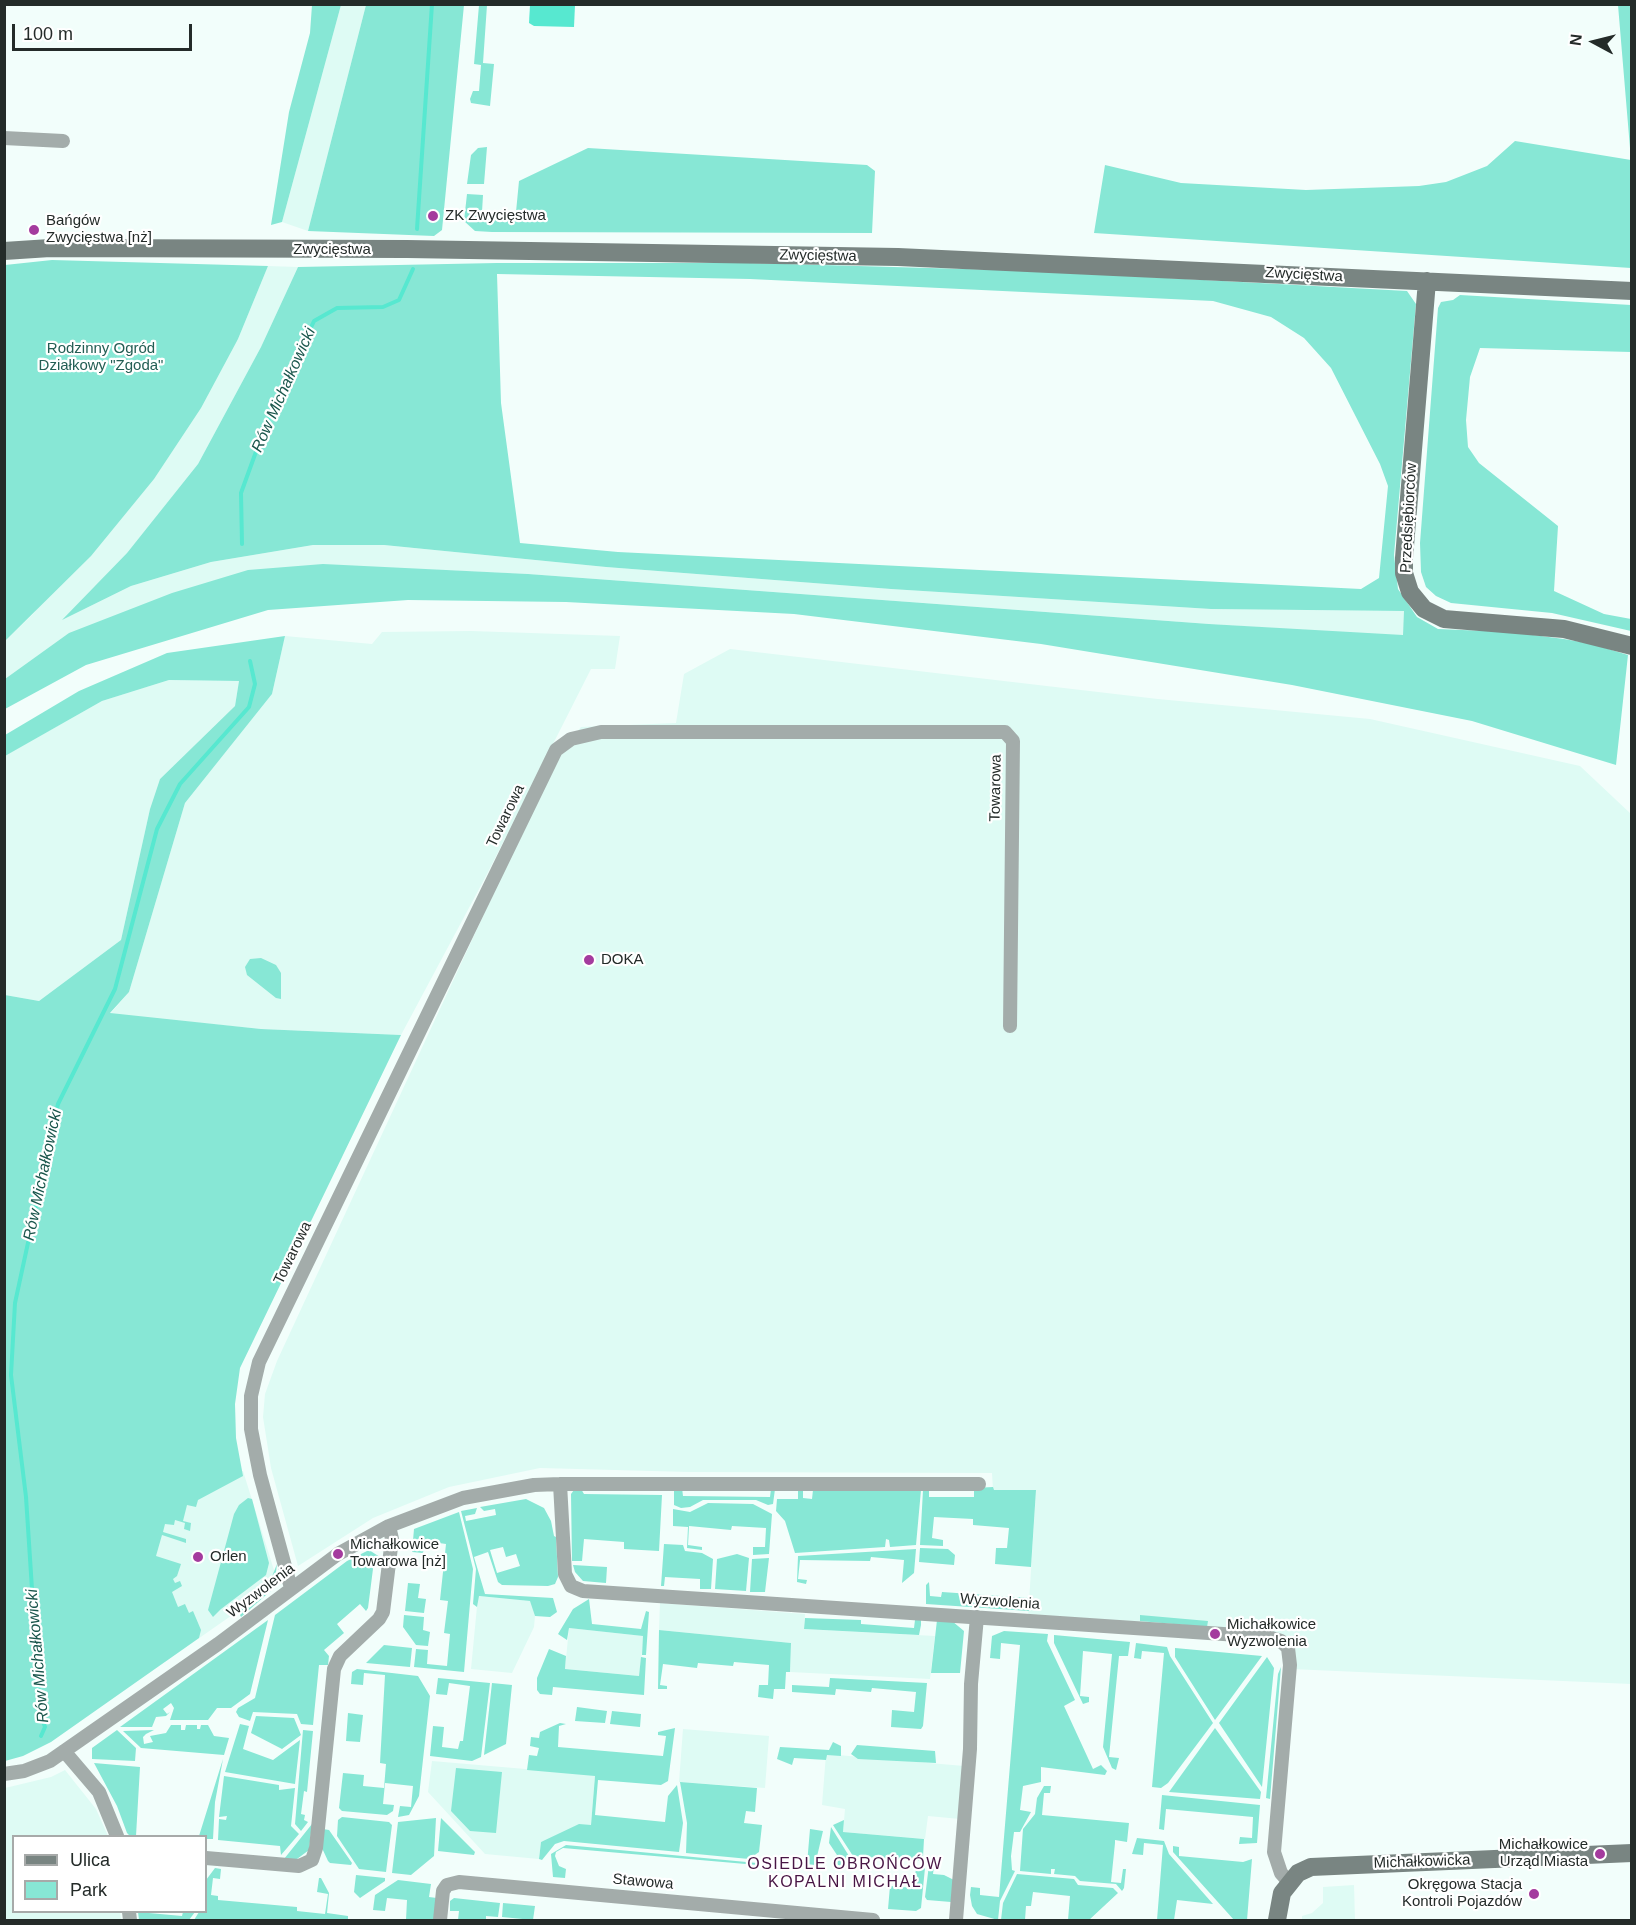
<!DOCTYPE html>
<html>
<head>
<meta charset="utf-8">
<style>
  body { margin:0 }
  #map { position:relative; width:1636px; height:1925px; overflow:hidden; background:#f2fefb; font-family:Arial,sans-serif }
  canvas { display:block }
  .frame { position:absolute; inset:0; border:6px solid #242b29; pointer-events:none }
  .legend { position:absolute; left:12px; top:1835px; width:195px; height:78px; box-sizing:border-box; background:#fff; border:2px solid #a7aaa9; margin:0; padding:8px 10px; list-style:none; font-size:18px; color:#242b29 }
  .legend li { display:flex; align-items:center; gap:12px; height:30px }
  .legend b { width:30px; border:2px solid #a7aaa9 }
  .north { position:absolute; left:1564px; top:12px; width:60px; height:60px; -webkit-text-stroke:4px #fff; paint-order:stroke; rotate:277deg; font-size:16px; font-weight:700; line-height:24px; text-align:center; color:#242b29 }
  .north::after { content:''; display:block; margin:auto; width:21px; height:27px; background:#242b29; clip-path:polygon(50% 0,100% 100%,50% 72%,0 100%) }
  .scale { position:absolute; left:12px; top:24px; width:180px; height:27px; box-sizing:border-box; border:3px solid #242b29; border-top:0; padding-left:8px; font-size:18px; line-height:21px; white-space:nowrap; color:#242b29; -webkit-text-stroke:4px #fff; paint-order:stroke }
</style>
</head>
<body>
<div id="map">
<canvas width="1636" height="1925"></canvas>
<div class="frame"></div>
<ul class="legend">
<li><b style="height:8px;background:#798582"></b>Ulica</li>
<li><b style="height:16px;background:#87e7d5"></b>Park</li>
</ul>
<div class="north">N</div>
<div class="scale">100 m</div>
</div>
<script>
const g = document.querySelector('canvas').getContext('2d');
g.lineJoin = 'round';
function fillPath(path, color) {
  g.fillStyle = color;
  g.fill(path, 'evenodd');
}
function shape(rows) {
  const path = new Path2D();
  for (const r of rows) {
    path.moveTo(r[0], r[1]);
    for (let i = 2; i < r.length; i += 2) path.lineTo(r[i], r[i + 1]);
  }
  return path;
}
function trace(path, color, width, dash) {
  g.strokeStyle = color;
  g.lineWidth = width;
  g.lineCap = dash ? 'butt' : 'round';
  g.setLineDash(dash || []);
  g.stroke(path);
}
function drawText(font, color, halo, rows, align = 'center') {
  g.font = font + ' Arial,sans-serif';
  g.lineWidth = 4.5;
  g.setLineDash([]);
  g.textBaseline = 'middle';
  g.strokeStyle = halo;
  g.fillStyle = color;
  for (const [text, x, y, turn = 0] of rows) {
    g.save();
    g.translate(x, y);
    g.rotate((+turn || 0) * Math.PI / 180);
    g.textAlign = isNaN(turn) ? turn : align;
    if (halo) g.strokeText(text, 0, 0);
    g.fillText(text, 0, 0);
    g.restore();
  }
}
fillPath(shape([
  [341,5,366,5,308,231,282,222],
  [268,266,298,267,261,347,198,464,127,553,64,619,131,586,211,562,313,545,384,545,606,567,891,589,1211,609,1405,611,1403,636,1209,624,528,574,417,569,5,679,5,641,33,614,238,339],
  [471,631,620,636,615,669,591,669,486,876,401,1035,261,1029,110,1014,129,992,185,803,272,694,285,636,372,644,382,632],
  [730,649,1158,699,1370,719,1580,766,1631,814,1631,1684,1291,1669,1286,1644,1028,1618,1036,1491,993,1490,992,1473,689,1472,540,1468,449,1487,373,1518,298,1566,271,1468,263,1417,265,1394,277,1361,514,849,562,750,581,727,676,723,684,674],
  [169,680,239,681,235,706,160,779,150,809,121,940,39,1001,5,995,4,756,102,701],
  [211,1470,243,1471,278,1583,165,1662,134,1561,171,1505],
  [478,1596,531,1601,535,1616,534,1627,512,1673,471,1669],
  [660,1603,805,1614,804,1629,935,1636,930,1679,790,1672,791,1643,659,1630],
  [569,1628,644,1636,639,1676,565,1669],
  [683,1729,769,1736,765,1788,679,1782],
  [826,1754,964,1766,960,1819,928,1816,925,1839,843,1832,845,1809,822,1805],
  [432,1761,595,1775,591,1826,541,1842,539,1859,485,1854,428,1792],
  [65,1770,96,1809,108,1836,14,1836,14,1912,120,1912,121,1920,5,1920,5,1788,51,1777],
  [1354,1885,1355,1920,1302,1920,1302,1916,1312,1913,1323,1903,1323,1887]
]), '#defbf4');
fillPath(shape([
  [312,5,341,5,282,222,271,225,289,112,310,33],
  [366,5,464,5,442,230,434,236,308,231],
  [479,5,487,5,483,63,494,64,490,106,471,103,470,99,473,91,479,91,481,65,474,64],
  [1618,5,1631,5,1631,268,1094,233,1105,165,1181,183,1306,190,1419,186,1446,182,1487,166,1515,141,1631,160],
  [487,147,484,184,467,184,471,155,478,148],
  [588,148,867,165,875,171,872,233,492,232,475,231,464,221,467,194,483,195,482,212,516,212,519,181],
  [52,260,268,266,238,339,201,408,154,479,91,556,5,641,5,265],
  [497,263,749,263,1038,271,1407,291,1416,304,1394,555,1398,589,1417,617,1438,629,1510,632,1564,639,1592,644,1628,655,1616,765,1472,721,1292,685,1041,644,794,614,566,602,408,600,268,610,86,665,5,709,5,679,69,633,172,593,248,570,323,564,528,574,1209,624,1403,635,1404,611,1211,609,891,589,606,567,384,545,313,545,211,562,131,586,62,620,127,553,198,464,261,347,298,267],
  [497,274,750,279,1213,301,1271,317,1304,338,1331,368,1380,464,1388,486,1379,578,1361,589,618,552,520,543,501,403],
  [1460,295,1631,305,1631,352,1480,348,1470,377,1466,420,1468,447,1479,463,1558,526,1554,591,1604,614,1631,619,1631,631,1552,613,1451,603,1436,596,1426,587,1421,572,1420,543,1438,308,1441,302,1453,300],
  [285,636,272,694,185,803,129,992,110,1013,261,1029,401,1035,240,1368,235,1404,236,1438,243,1476,198,1500,196,1507,187,1505,183,1521,191,1523,190,1531,184,1529,185,1523,175,1520,174,1525,165,1524,163,1532,186,1539,186,1543,162,1535,156,1556,181,1564,177,1576,173,1579,175,1583,180,1581,182,1586,172,1592,178,1607,185,1604,189,1613,193,1611,201,1630,199,1638,51,1742,23,1756,5,1761,5,995,39,1001,121,940,150,809,160,779,235,706,239,681,169,680,102,701,5,756,5,735,79,691,167,653],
  [261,958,276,965,281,973,281,999,276,998,247,975,245,967,250,959],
  [993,1487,994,1490,1036,1490,1031,1567,995,1564,996,1548,1007,1548,1009,1528,973,1525,973,1519,934,1517,932,1538,943,1540,943,1546,920,1545,923,1490,929,1490,929,1497,974,1497,974,1488],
  [674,1488,682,1488,683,1496,770,1497,771,1489,775,1489,773,1504,768,1505,756,1500,703,1500,690,1507,681,1508,674,1505],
  [581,1489,584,1494,662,1495,659,1551,624,1549,624,1542,584,1539,582,1561,572,1561,571,1494,574,1490],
  [798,1490,803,1490,803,1498,812,1499,813,1490,921,1490,916,1545,890,1547,889,1540,886,1539,885,1547,795,1553,785,1521,776,1511,777,1499,798,1499],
  [248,1498,252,1499,269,1563,266,1575,221,1609,213,1617,208,1610,234,1514,239,1505],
  [526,1499,544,1508,551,1521,554,1536,556,1537,558,1577,555,1584,548,1586,502,1585,498,1582,488,1552,474,1557,485,1594,553,1598,557,1612,550,1617,535,1616,530,1601,479,1596,477,1607,473,1604,476,1569,461,1511,477,1508,475,1514,465,1516,466,1521,496,1515,495,1509,484,1511,480,1507],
  [503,1547,506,1557,516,1554,520,1566,497,1573,490,1550],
  [708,1503,753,1504,772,1514,769,1554,753,1555,753,1547,765,1547,766,1528,732,1526,731,1530,689,1526,688,1545,702,1547,702,1550,687,1548,688,1527,673,1526,673,1509,690,1512],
  [459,1512,473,1569,464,1672,414,1667,416,1649,428,1650,427,1664,447,1666,450,1634,444,1633,448,1601,440,1600,446,1544,425,1541,423,1553,412,1552,414,1529],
  [664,1544,683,1545,685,1551,702,1553,713,1559,711,1589,700,1589,700,1579,665,1577,664,1586,661,1586],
  [920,1548,948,1549,955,1555,954,1565,919,1562],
  [916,1549,914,1573,902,1583,904,1560,871,1557,870,1561,800,1560,798,1579,807,1580,806,1584,797,1582,798,1556],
  [369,1550,383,1559,382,1561,374,1561,368,1608,366,1611,360,1604,337,1624,344,1633,324,1650,329,1656,328,1665,319,1665,313,1725,301,1724,297,1714,253,1712,250,1721,239,1717,236,1712,238,1708,255,1698,275,1615,347,1561],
  [737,1554,749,1558,746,1591,715,1589,717,1559],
  [769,1558,765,1592,750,1592,752,1559],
  [277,1564,274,1588,241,1617,239,1613,244,1599,271,1579],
  [573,1565,607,1567,606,1583,583,1581,575,1572],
  [929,1582,930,1596,941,1597,942,1592,1029,1598,1029,1611,926,1604,926,1585],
  [408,1583,420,1584,418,1598,426,1599,424,1613,405,1611],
  [589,1599,592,1624,641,1629,646,1611,649,1612,646,1655,642,1655,643,1636,569,1628,567,1640,558,1634,573,1609],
  [404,1615,424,1617,423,1630,430,1632,428,1646,416,1645,403,1627],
  [1140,1615,1208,1621,1207,1627,1140,1621],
  [805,1618,861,1620,861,1624,914,1628,915,1620,921,1620,921,1625,919,1635,804,1629],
  [268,1620,250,1694,231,1708,217,1708,208,1720,170,1720,174,1708,171,1703,163,1709,167,1714,170,1712,166,1716,156,1717,152,1727,120,1727],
  [937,1620,952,1621,964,1631,960,1673,931,1673],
  [659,1630,791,1643,790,1672,786,1672,785,1689,774,1689,773,1699,758,1697,759,1685,768,1685,769,1665,734,1662,733,1666,698,1663,697,1668,663,1664,660,1685,667,1686,667,1689,658,1689],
  [1004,1631,1048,1634,1047,1641,1075,1700,1064,1706,1093,1769,1101,1765,1107,1771,1105,1775,1041,1767,1041,1782,1023,1786,1020,1810,1031,1812,1020,1832,1014,1832,1011,1856,1012,1870,1015,1871,1000,1901,998,1920,977,1914,972,1906,970,1895,971,1887,980,1888,980,1895,999,1897,1020,1645,1001,1643,1000,1659,990,1658,992,1636],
  [1054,1635,1130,1642,1128,1656,1119,1656,1109,1757,1119,1758,1116,1770,1112,1768,1103,1747,1112,1654,1083,1651,1080,1696,1089,1697,1089,1702,1083,1704,1054,1643],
  [1136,1643,1167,1647,1170,1656,1213,1723,1168,1783,1161,1788,1152,1787,1164,1653,1142,1651,1141,1659,1134,1658],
  [384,1645,412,1648,410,1667,366,1663],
  [1175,1648,1262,1656,1215,1720,1175,1657],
  [549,1649,566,1656,565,1669,639,1676,641,1657,646,1658,644,1695,553,1687,552,1695,540,1694,537,1690,537,1678],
  [1267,1657,1274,1668,1262,1787,1219,1723],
  [1281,1667,1270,1799,1266,1798,1278,1674],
  [357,1669,418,1676,430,1696,419,1796,409,1815,398,1817,400,1806,411,1807,413,1786,385,1783,383,1804,394,1805,393,1811,387,1815,342,1811,339,1808,343,1773,364,1775,363,1786,384,1788,386,1764,380,1763,385,1675,364,1673,363,1685,351,1684,352,1672],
  [438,1678,490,1683,481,1757,472,1761,430,1756,433,1726,444,1727,442,1747,458,1749,460,1741,463,1741,470,1686,449,1683,447,1695,436,1694],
  [830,1678,927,1683,923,1726,921,1729,891,1727,892,1710,914,1712,916,1692,872,1688,871,1692,836,1689,835,1695,792,1692,792,1685,829,1687],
  [492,1683,512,1685,506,1744,484,1755],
  [577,1707,607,1711,605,1723,575,1721],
  [612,1711,641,1714,640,1727,610,1724],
  [348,1713,363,1715,360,1742,346,1741],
  [256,1716,294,1718,301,1735,282,1749,251,1733],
  [560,1723,566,1724,559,1726,558,1747,663,1756,666,1736,658,1735,658,1732,675,1728,668,1781,661,1785,598,1780,595,1815,665,1822,668,1796,677,1785,683,1823,679,1852,564,1841,555,1844,542,1860,539,1859,541,1842,579,1824,591,1825,595,1776,527,1770,529,1755,537,1756,539,1748,530,1746,531,1737,539,1738,540,1732],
  [240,1724,249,1726,243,1749,273,1760,300,1740,295,1784,225,1772],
  [171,1725,181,1725,181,1730,185,1730,186,1725,197,1725,197,1729,200,1729,201,1725,208,1725,214,1736,229,1738,224,1755,141,1748,123,1731,154,1730,146,1734,143,1737,144,1744,153,1742,150,1736,166,1733],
  [1215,1728,1261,1792,1260,1799,1169,1792],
  [117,1730,136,1748,135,1761,92,1759,92,1748],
  [303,1730,313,1731,307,1792,304,1791,301,1814,305,1815,304,1820,308,1822,301,1831,295,1824],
  [833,1742,841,1746,841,1756,827,1755,826,1760,794,1758,792,1765,777,1759,780,1747,829,1750],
  [857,1745,935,1751,936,1763,858,1759,851,1754],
  [223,1759,215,1802,213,1839,206,1839,199,1836],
  [94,1763,140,1767,136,1836,130,1836,127,1833,117,1806],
  [456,1768,502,1772,496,1833,470,1831,451,1811],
  [224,1776,279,1785,279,1790,295,1788,291,1826,299,1834,281,1855,280,1846,218,1840,219,1819,226,1820,227,1816,219,1817],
  [680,1782,757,1788,755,1812,746,1811,744,1823,762,1825,759,1852,749,1859,686,1853,687,1823],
  [1044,1786,1051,1786,1050,1793,1044,1793,1042,1815,1129,1823,1127,1842,1115,1840,1115,1843,1111,1882,1121,1883,1123,1869,1126,1869,1124,1888,1122,1891,1116,1884,1080,1881,1075,1876,1054,1874,1055,1869,1051,1869,1051,1874,1020,1871,1023,1829,1035,1814,1037,1798],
  [1162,1795,1260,1805,1257,1843,1239,1844,1240,1837,1252,1838,1253,1817,1166,1809,1164,1830,1159,1829],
  [342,1817,389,1822,392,1825,386,1872,359,1869,337,1836,338,1820],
  [436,1818,434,1856,411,1875,392,1873,398,1822],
  [441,1818,475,1852,474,1855,438,1851],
  [844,1820,843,1832,924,1839,923,1857,920,1861,853,1856,833,1825],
  [312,1824,309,1850,297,1859,284,1859],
  [831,1827,849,1856,848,1867,836,1865,834,1857,837,1855,829,1843],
  [323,1829,329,1830,352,1863,351,1865,330,1863,328,1861,322,1848],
  [810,1829,823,1831,815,1865,807,1864],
  [1137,1838,1164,1841,1169,1854,1213,1904,1177,1900,1174,1920,1157,1920,1163,1845,1144,1843,1143,1855,1132,1854],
  [566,1845,757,1863,757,1865,563,1848,556,1852,555,1856,559,1866,566,1869,565,1878,553,1877,551,1854],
  [1173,1846,1179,1847,1179,1856,1243,1862,1252,1859,1247,1920,1234,1920,1173,1852],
  [929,1865,934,1866,933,1874,944,1875,954,1880,951,1902,927,1900,925,1897],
  [916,1867,925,1868,921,1908,916,1911,888,1909,890,1886,914,1888],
  [215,1868,221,1869,220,1879,213,1878,211,1895,218,1896,218,1900,297,1907,297,1911,325,1914,328,1894,317,1892,319,1878,321,1878,329,1893,327,1913,348,1916,348,1920,194,1920,199,1912,206,1912,206,1880],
  [1017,1874,1074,1879,1078,1885,1113,1888,1118,1893,1089,1920,1068,1920,1070,1896,1033,1892,1031,1906,1026,1906,1025,1920,1001,1920,1003,1903],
  [356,1875,385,1878,385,1881,360,1898,354,1892],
  [398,1880,431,1884,429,1897,437,1898,435,1920,406,1920,407,1900,387,1898,385,1911,373,1910,375,1895],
  [454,1898,500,1903,498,1917,486,1916,486,1920,458,1920,459,1911,450,1911,450,1901],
  [503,1903,535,1906,533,1920,502,1917],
  [138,1912,182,1916,183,1912,195,1912,189,1920,139,1920]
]), '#87e7d5');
fillPath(shape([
  [530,5,575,5,574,27,534,26,529,23]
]), '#57e8d0');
trace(shape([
  [417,229,432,4],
  [242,544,241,493,265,427,314,321,337,308,383,307,399,300,413,269],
  [41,1736,45,1727,40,1712,26,1497,11,1375,15,1303,58,1104,115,989,157,829,180,784,249,707,255,684,250,661]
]), '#57e8d0', 4);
trace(shape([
  [4,138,63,141],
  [560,1484,565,1574,571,1586,583,1591,1268,1637,1281,1641,1288,1648,1290,1665,1274,1852,1281,1873,1289,1882],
  [291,1588,260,1475,251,1429,251,1396,259,1362,556,750,571,739,601,732,1005,732,1013,741,1010,1026],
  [64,1751,99,1792,117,1836],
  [4,1774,24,1771,50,1761,218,1644,338,1554,389,1526,463,1498,534,1485,560,1484,979,1484],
  [206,1858,299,1866,312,1860,316,1848,334,1669,340,1656,379,1619,383,1612,392,1539,389,1526],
  [129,1912,130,1920],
  [440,1920,443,1891,447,1885,459,1882,873,1920],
  [956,1920,970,1749,971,1684,977,1617]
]), '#a3acaa', 14);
trace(shape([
  [4,251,50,248,407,249,898,257,1632,291],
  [1427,281,1404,558,1404,573,1410,592,1424,609,1444,619,1564,629,1632,646],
  [1277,1920,1282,1893,1298,1873,1311,1867,1632,1853]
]), '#798582', 18);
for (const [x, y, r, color] of [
  [433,216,6,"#a43b9e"],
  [34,230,6,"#a43b9e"],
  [589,960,6,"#a43b9e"],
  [338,1554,6,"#a43b9e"],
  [198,1557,6,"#a43b9e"],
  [1215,1634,6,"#a43b9e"],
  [1600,1854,6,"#a43b9e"],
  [1534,1894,6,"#a43b9e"]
]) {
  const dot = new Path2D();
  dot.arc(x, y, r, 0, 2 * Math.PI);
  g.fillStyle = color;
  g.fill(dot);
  trace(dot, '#fff', 2);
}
drawText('15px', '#242b29', '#fff', [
  ["ZK Zwycięstwa",445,216],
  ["Bańgów",46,221],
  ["Zwycięstwa [nż]",46,238],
  ["DOKA",601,960],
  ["Michałkowice",350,1545],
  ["Towarowa [nż]",350,1562],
  ["Orlen",210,1557],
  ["Michałkowice",1227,1625],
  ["Wyzwolenia",1227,1642],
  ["Michałkowice",1588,1845,"right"],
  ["Urząd Miasta",1588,1862,"right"],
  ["Okręgowa Stacja",1522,1885,"right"],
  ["Kontroli Pojazdów",1522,1902,"right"]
], 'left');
drawText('15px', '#242b29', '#fff', [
  ["Zwycięstwa",332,250],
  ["Zwycięstwa",818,256,1],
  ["Zwycięstwa",1304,275,3],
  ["Przedsiębiorców",1409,518,-87],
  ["Towarowa",996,788,-89],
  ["Towarowa",506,816,-64],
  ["Towarowa",293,1253,-64],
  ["Wyzwolenia",261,1591,-37],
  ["Wyzwolenia",1000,1602,4],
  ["Michałkowicka",1422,1862,-2],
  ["Stawowa",643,1882,5]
]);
drawText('15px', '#235e54', '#fff', [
  ["Rodzinny Ogród",101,349],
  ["Działkowy \"Zgoda\"",101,366]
]);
drawText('italic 16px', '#1a564c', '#fff', [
  ["Rów Michałkowicki",284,390,-66],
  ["Rów Michałkowicki",43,1175,-78],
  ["Rów Michałkowicki",38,1656,-95]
]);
g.letterSpacing = '1.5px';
drawText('16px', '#481645', '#fff', [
  ["OSIEDLE OBROŃCÓW",845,1865],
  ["KOPALNI MICHAŁ",845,1883]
]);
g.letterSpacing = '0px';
</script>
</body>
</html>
